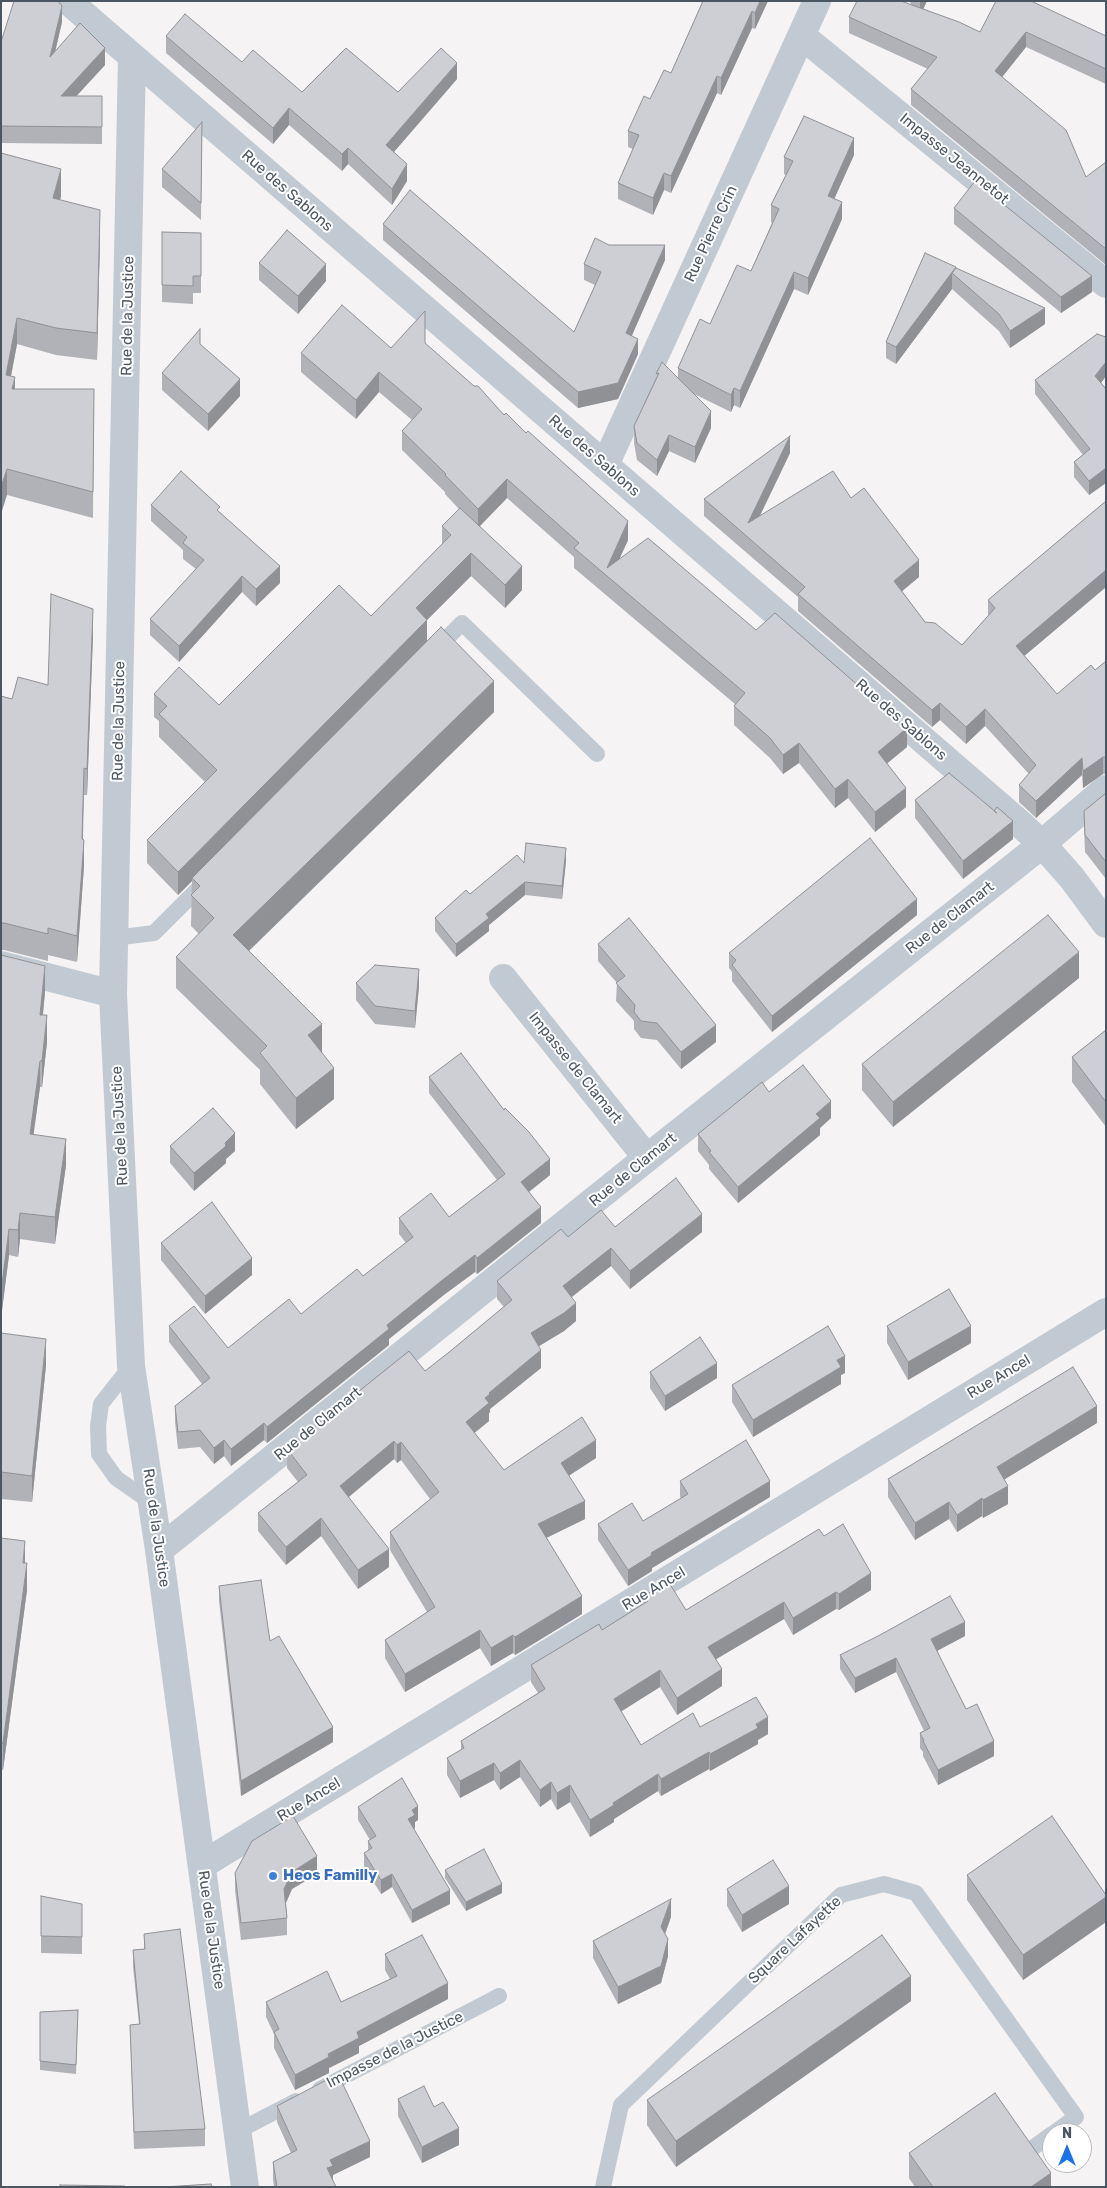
<!DOCTYPE html>
<html>
<head>
<meta charset="utf-8">
<style>
  body { margin:0 }
  #map { position:relative; width:1107px; height:2188px; overflow:hidden; background:#f5f3f3; font-family:Rubik,sans-serif }
  canvas { display:block }
  .frame { position:absolute; inset:0; border:2px solid #4a5661; pointer-events:none }
  .north { position:absolute; left:1042px; top:2123px; width:50px; height:50px; box-sizing:border-box; background:#fff; border:1px solid #b7bbc0; border-radius:50%; rotate:0deg; font-size:14px; font-weight:700; line-height:20px; text-align:center; color:#4a5661 }
  .north::after { content:''; display:block; margin:auto; width:18px; height:22px; background:#1a73e8; clip-path:polygon(50% 0,100% 100%,50% 72%,0 100%) }
</style>
</head>
<body>
<div id="map">
<canvas width="1107" height="2188"></canvas>
<div class="frame"></div>
<div class="north">N</div>
</div>
<script>
const g = document.querySelector('canvas').getContext('2d');
g.lineJoin = 'round';
function shape(rows) {
  const path = new Path2D();
  for (const r of rows) {
    path.moveTo(r[0], r[1]);
    for (let i = 2; i < r.length; i += 2) path.lineTo(r[i], r[i + 1]);
  }
  return path;
}
function trace(path, color, width, dash) {
  g.strokeStyle = color;
  g.lineWidth = width;
  g.lineCap = dash ? 'butt' : 'round';
  g.setLineDash(dash || []);
  g.stroke(path);
}
function fillPath(path, color) {
  g.fillStyle = color;
  g.fill(path, 'evenodd');
}
function drawText(font, color, halo, rows, align = 'center') {
  g.font = font + ' Rubik,sans-serif';
  g.lineWidth = 4;
  g.setLineDash([]);
  g.textBaseline = 'middle';
  g.strokeStyle = halo;
  g.fillStyle = color;
  for (const [text, x, y, turn = 0] of rows) {
    g.save();
    g.translate(x, y);
    g.rotate((+turn || 0) * Math.PI / 180);
    g.textAlign = isNaN(turn) ? turn : align;
    if (halo) g.strokeText(text, 0, 0);
    g.fillText(text, 0, 0);
    g.restore();
  }
}
trace(shape([
  [434,651,462,623,597,754],
  [114,938,154,933,207,880],
  [131,1366,101,1404,98,1426,99,1454,116,1478,152,1503],
  [320,2089,499,1996],
  [238,2131,296,2101],
  [1030,2150,1052,2134],
  [603,2187,621,2105,841,1895,884,1884,916,1893,1076,2117,1054,2133]
]), '#c1cad2', 16);
trace(shape([
  [68,1,1017,821,1042,844,1072,878,1106,924],
  [802,36,1106,284],
  [132,57,113,994,131,1366,159,1550,245,2187],
  [605,465,817,1],
  [1,965,113,994],
  [503,978,647,1158],
  [159,1550,647,1158,1030,854,1106,789],
  [202,1865,1106,1312]
]), '#c1cad2', 28);
fillPath(shape([
  [703,1,768,1,755,29,752,28,721,95,717,93,671,193,664,190,653,215,618,199,618,183,633,149,628,147,628,131,650,99,671,73],
  [909,1,927,1,923,9,980,32,996,1,1106,36,1106,84,1026,47,1002,77,1086,177,1106,162,1106,265,911,105,911,89,928,69,849,33,849,17,912,5],
  [62,22,55,51,105,65,76,96,102,96,102,144,1,143,1,42],
  [166,36,242,62,302,92,398,92,457,79,394,152,407,181,392,205,348,164,342,171,289,125,273,144,166,53],
  [202,122,201,220,162,187,162,169],
  [1,153,61,196,60,200,100,237,97,360,56,355,17,344,11,376,15,389,94,389,93,518,7,495],
  [854,155,834,198,842,219,808,295,794,289,740,408,734,405,731,412,692,393,711,428,695,463,669,451,657,476,637,460,634,443,634,426,656,378,678,378,678,368,751,271,772,223,771,222,771,205,786,175,784,174,784,157],
  [954,208,1092,292,1061,313,954,224],
  [383,224,574,332,595,285,584,280,584,264,609,245,665,260,632,335,638,354,618,399,578,408,383,240],
  [162,232,201,233,201,293,193,293,193,304,162,302],
  [925,253,1045,324,1010,348,999,331,952,289,896,364,886,358,886,342],
  [259,263,326,281,298,314,259,280],
  [1106,337,1106,376,1101,383,1106,389,1106,483,1089,495,1074,477,1074,462,1083,455,1035,394,1035,380],
  [425,343,504,415,628,540,620,558,756,630,907,747,887,763,906,807,875,832,848,798,835,808,799,763,783,774,770,758,734,725,734,706,735,704,574,568,574,557,507,498,480,526,522,590,505,608,471,576,427,620,427,641,494,712,249,951,322,1053,334,1099,296,1129,260,1084,260,1070,176,988,176,957,199,934,191,926,192,881,178,895,147,863,147,840,205,782,159,737,159,721,154,717,154,694,219,705,371,616,442,545,442,526,459,509,445,494,445,492,402,450,402,431,412,420,379,392,356,419,301,372,301,353,391,348],
  [200,344,240,396,208,431,162,390,162,373],
  [790,453,760,516,851,498,919,577,902,591,925,622,962,645,988,616,988,600,1106,501,1106,587,1024,656,1057,694,1095,670,1106,661,1106,774,1103,774,1083,788,1082,775,1036,818,1019,802,1019,785,1029,774,985,726,966,744,940,720,932,727,798,611,798,597,704,516,704,499],
  [151,505,220,512,280,583,256,606,242,592,179,662,150,635,150,619,196,569,183,559,183,550,151,521],
  [93,635,87,795,84,795,83,839,84,866,77,962,48,955,48,961,4,950,1,950,1,696,12,699,48,685],
  [1106,793,1106,879,1085,852,1084,828,1084,811],
  [915,800,1013,839,963,879,915,818],
  [566,861,562,899,525,895,489,925,489,931,456,957,435,931,435,918,470,894,524,863],
  [917,915,772,1032,732,981,732,972,729,968,729,953],
  [598,944,716,1042,681,1069,657,1040,641,1038,634,1029,634,1021,616,1001,617,983,598,961],
  [1,955,45,992,43,1015,47,1042,42,1087,40,1087,33,1135,66,1165,55,1244,20,1239,18,1257,9,1255,1,1318],
  [1079,978,893,1127,862,1090,862,1064],
  [356,983,419,986,415,1028,375,1024,356,1000],
  [1106,1030,1106,1127,1072,1082,1072,1057],
  [429,1077,550,1175,529,1192,541,1223,477,1274,475,1272,445,1294,389,1339,389,1345,267,1443,264,1440,231,1466,224,1456,214,1464,200,1447,178,1449,175,1422,175,1406,202,1384,169,1342,169,1326,228,1348,301,1314,363,1276,406,1243,399,1234,399,1218,449,1217,497,1180,429,1093],
  [769,1092,831,1118,820,1128,820,1135,738,1203,709,1169,709,1165,698,1151,698,1134],
  [170,1146,235,1151,226,1159,226,1163,194,1191,170,1163],
  [615,1227,702,1232,630,1289,611,1266,571,1297,576,1321,564,1331,539,1346,541,1368,490,1409,490,1412,489,1413,489,1421,474,1433,504,1470,596,1458,569,1475,585,1519,546,1538,582,1614,515,1655,513,1653,491,1666,480,1648,405,1692,385,1658,385,1640,427,1612,390,1550,390,1532,430,1499,401,1460,397,1463,394,1459,349,1497,389,1567,358,1589,321,1536,286,1565,258,1531,258,1513,298,1482,287,1468,287,1449,425,1371,448,1353,504,1307,497,1299,497,1281,568,1237],
  [161,1243,252,1275,205,1314,161,1260],
  [887,1326,971,1343,908,1380,887,1343],
  [1,1333,46,1365,32,1502,1,1499],
  [650,1372,717,1378,665,1411,650,1388],
  [845,1373,841,1375,841,1384,753,1437,732,1402,732,1385],
  [1097,1423,1004,1479,1008,1504,983,1518,982,1516,957,1532,949,1519,915,1540,888,1497,888,1479],
  [680,1481,770,1497,652,1568,652,1571,628,1586,598,1540,598,1524,643,1521,681,1498,680,1497],
  [824,1536,871,1590,839,1610,836,1609,793,1635,784,1619,716,1659,722,1686,677,1715,660,1687,621,1711,641,1745,700,1727,768,1734,758,1740,758,1744,710,1771,709,1769,661,1796,658,1791,614,1819,614,1822,590,1837,570,1802,557,1810,551,1799,540,1807,520,1777,500,1790,494,1780,460,1798,447,1775,447,1758,461,1750,461,1741,538,1693,531,1682,531,1665,602,1630,644,1604,644,1596,686,1610],
  [1,1538,25,1563,27,1590,3,1770,1,1770],
  [219,1586,270,1641,333,1742,241,1796,219,1601],
  [965,1636,937,1651,966,1709,994,1756,938,1785,923,1756,923,1752,920,1748,920,1733,924,1731,896,1672,855,1693,840,1669,840,1655],
  [358,1807,418,1820,415,1822,415,1828,414,1829,450,1904,412,1923,392,1887,381,1894,364,1867,364,1853,368,1851,368,1841,370,1840,358,1820],
  [445,1870,502,1893,466,1911,445,1878],
  [235,1873,317,1874,292,1889,286,1903,287,1918,287,1935,241,1940,235,1890],
  [967,1875,1106,1895,1106,1922,1023,1980,967,1900],
  [727,1889,789,1904,742,1932,727,1906],
  [41,1896,82,1921,82,1954,41,1953],
  [671,1917,665,1934,668,1956,661,1983,618,2004,593,1958,593,1941],
  [144,1934,205,2129,205,2146,134,2149,130,2025,139,2024,133,1967,133,1950,144,1949],
  [385,1954,448,1999,359,2046,359,2053,329,2068,329,2073,295,2090,274,2048,274,2034,266,2017,266,2002,341,2002,390,1979,385,1970],
  [911,2001,676,2167,647,2125,647,2100],
  [78,2010,76,2074,40,2070,40,2012],
  [398,2099,434,2107,459,2145,422,2163,398,2116],
  [277,2106,370,2157,333,2175,333,2181,336,2187,274,2187,273,2179,273,2162,291,2153,277,2122],
  [909,2153,1051,2187,915,2187,909,2178]
]), '#b0b2b7');
fillPath(shape([
  [760,1,768,1,755,29,755,13],
  [920,1,927,1,920,16],
  [62,6,62,22,50,74,50,57],
  [752,11,752,28,721,95,721,78],
  [1026,32,1026,47,995,86,995,71],
  [105,48,105,65,61,113,61,96],
  [457,63,457,79,386,161,386,145],
  [717,76,717,93,671,193,671,176],
  [289,108,289,125,273,144,273,128],
  [854,138,854,155,828,213,828,196],
  [348,148,348,164,342,171,342,154],
  [407,164,407,181,392,205,392,189],
  [61,169,61,196,53,225,53,198],
  [664,173,664,190,653,215,653,198],
  [842,202,842,219,808,295,808,278],
  [100,210,100,237,97,360,97,333],
  [665,245,665,260,626,349,626,333],
  [326,264,326,281,298,314,298,296],
  [956,267,952,273,952,289,896,364,896,347],
  [794,272,794,289,740,408,740,391],
  [1092,276,1092,292,1061,313,1061,297],
  [1045,308,1045,324,1010,348,1010,331],
  [17,318,17,344,6,402,6,375],
  [638,339,638,354,618,399,578,408,578,392],
  [1106,362,1106,376,1095,391,1095,376],
  [379,372,379,392,356,419,356,400],
  [15,377,15,403,12,389],
  [240,379,240,396,208,431,208,414],
  [734,388,734,405,731,412,731,395],
  [711,411,711,428,695,463,695,447],
  [669,435,669,451,657,476,657,460],
  [790,436,790,453,749,538,748,523],
  [1106,468,1106,483,1089,495,1089,481],
  [7,469,7,495,1,514,1,487],
  [507,479,507,498,478,528,478,509],
  [628,521,628,540,610,579,607,568],
  [471,553,471,576,416,631,416,608],
  [919,560,919,577,894,598,894,581],
  [280,566,280,583,256,606,256,589],
  [522,566,522,590,505,608,505,585],
  [1106,570,1106,587,1016,663,1016,646],
  [242,576,242,592,179,662,179,646],
  [93,609,93,635,87,795,87,769],
  [427,620,427,644,192,878,192,881,178,895,178,872],
  [494,681,494,712,233,966,233,935],
  [940,703,940,720,932,727,932,710],
  [985,709,985,726,966,744,966,727],
  [907,728,907,747,878,771,878,752],
  [799,743,799,763,783,774,783,755],
  [1103,757,1103,774,1083,788,1083,771],
  [1082,758,1082,775,1036,818,1036,801],
  [84,768,82,864,84,840,84,866,77,962,77,936,82,839],
  [848,779,848,798,835,808,835,789],
  [906,788,906,807,875,832,875,812],
  [1013,821,1013,839,963,879,963,861],
  [566,848,566,861,562,899,562,886],
  [525,882,525,895,489,925,489,931,456,957,456,944,486,914],
  [917,899,917,915,772,1032,772,1016],
  [1079,952,1079,978,893,1127,893,1102],
  [45,966,45,992,40,1041,40,1015],
  [419,969,419,986,415,1028,415,1011],
  [47,1015,47,1042,42,1087,42,1061],
  [322,1024,322,1055,308,1035],
  [716,1025,716,1042,681,1069,681,1052],
  [40,1061,40,1087,30,1161,30,1134],
  [334,1068,334,1099,296,1129,296,1098],
  [831,1101,831,1118,820,1128,820,1135,738,1203,738,1187,816,1114],
  [235,1133,235,1151,226,1159,226,1163,194,1191,194,1173],
  [66,1139,66,1165,55,1244,55,1217],
  [550,1159,550,1175,521,1198,521,1182],
  [541,1207,541,1223,477,1274,477,1258],
  [20,1213,20,1239,18,1257,18,1230],
  [702,1214,702,1232,630,1289,630,1271],
  [9,1229,9,1255,1,1318,1,1292],
  [611,1248,611,1266,563,1304,563,1286],
  [475,1255,475,1272,445,1294,389,1339,389,1345,267,1443,267,1427,387,1325,445,1278],
  [252,1258,252,1275,205,1314,205,1296],
  [576,1303,576,1321,564,1331,531,1351,531,1333],
  [971,1326,971,1343,908,1380,908,1362],
  [46,1339,46,1365,32,1502,32,1476],
  [541,1350,541,1368,490,1409,490,1412,489,1413,489,1421,466,1440,466,1422,485,1398,489,1393],
  [845,1356,845,1373,841,1375,841,1384,753,1437,753,1420,837,1360],
  [717,1363,717,1378,665,1411,665,1396],
  [1097,1406,1097,1423,997,1484,997,1467],
  [264,1423,264,1440,231,1466,231,1449],
  [224,1440,224,1456,214,1464,214,1448],
  [596,1440,596,1458,561,1481,561,1463],
  [394,1441,394,1459,340,1504,340,1486],
  [401,1442,401,1460,397,1463,397,1445],
  [770,1481,770,1497,652,1568,652,1571,628,1586,628,1570,651,1553],
  [1008,1486,1008,1504,983,1518,983,1500],
  [982,1498,982,1516,957,1532,957,1515],
  [585,1501,585,1519,538,1542,538,1524],
  [949,1502,949,1519,915,1540,915,1523],
  [321,1518,321,1536,286,1565,286,1547],
  [25,1541,25,1567,23,1563],
  [389,1549,389,1567,358,1589,358,1570],
  [27,1563,27,1590,3,1770,3,1743],
  [871,1573,871,1590,839,1610,839,1594],
  [836,1592,836,1609,793,1635,793,1618],
  [582,1596,582,1614,515,1655,515,1637],
  [784,1602,784,1619,708,1664,708,1647],
  [965,1622,965,1636,931,1654,931,1639],
  [480,1630,480,1648,405,1692,405,1674],
  [513,1635,513,1653,491,1666,491,1648],
  [896,1658,896,1672,855,1693,855,1678],
  [722,1669,722,1686,677,1715,677,1698],
  [660,1670,660,1687,614,1716,614,1699],
  [768,1717,768,1734,758,1740,758,1744,710,1771,710,1754],
  [333,1727,333,1742,241,1796,241,1781],
  [994,1741,994,1756,938,1785,938,1770],
  [709,1752,709,1769,661,1796,661,1779],
  [520,1760,520,1777,500,1790,500,1773],
  [494,1763,494,1780,460,1798,460,1781],
  [658,1774,658,1791,614,1819,614,1822,590,1837,590,1820,613,1803],
  [551,1782,551,1799,540,1807,540,1790],
  [570,1785,570,1802,557,1810,557,1793],
  [418,1806,418,1820,415,1822,415,1828,408,1833,408,1819,412,1810],
  [317,1856,317,1874,292,1889,284,1907,284,1889,292,1872],
  [392,1874,392,1887,381,1894,381,1880],
  [502,1884,502,1893,466,1911,466,1902],
  [789,1886,789,1904,742,1932,742,1915],
  [450,1890,450,1904,412,1923,412,1910],
  [1106,1897,1106,1922,1023,1980,1023,1955],
  [671,1899,671,1917,661,1945,661,1927],
  [668,1939,668,1956,661,1983,618,2004,618,1987],
  [911,1976,911,2001,676,2167,676,2141],
  [448,1983,448,1999,359,2046,359,2053,329,2068,329,2073,295,2090,295,2075,328,2054,357,2032],
  [459,2128,459,2145,422,2163,422,2147],
  [370,2141,370,2157,333,2175,333,2182,327,2168,330,2160],
  [1051,2173,1051,2187,1031,2187]
]), '#909195');
const building = shape([
  [14,1,58,1,62,6,50,57,80,23,105,48,61,96,102,96,102,127,1,126,1,42,14,1],
  [703,1,760,1,755,13,752,11,721,78,717,76,671,176,664,173,653,198,618,183,639,135,628,131,644,96,650,99,664,70,671,73,703,1],
  [857,1,901,1,959,22,980,32,996,1,1031,1,1106,36,1106,69,1026,32,995,71,1066,130,1086,177,1106,162,1106,249,911,89,937,57,849,17,857,1],
  [185,14,242,62,253,50,302,92,346,48,398,92,441,48,457,63,386,145,407,164,392,189,348,148,342,154,289,108,273,128,166,36,185,14],
  [804,116,854,138,828,196,842,202,808,278,794,272,740,391,734,388,731,395,678,368,700,319,710,324,737,265,751,271,779,209,771,205,793,161,784,157,804,116],
  [202,122,201,203,162,169,202,122],
  [1,153,61,169,53,198,100,210,97,333,56,328,17,318,6,375,15,377,12,389,94,389,93,492,7,469,1,487,1,153],
  [975,181,1092,276,1061,297,954,208,975,181],
  [410,190,574,332,601,272,584,264,595,238,609,245,665,245,626,333,638,339,618,383,578,392,383,224,410,190],
  [287,230,326,264,298,296,259,263,287,230],
  [162,232,201,233,201,276,193,276,193,286,162,285,162,232],
  [925,253,956,267,896,347,886,342,925,253],
  [956,268,1045,308,1010,331,999,314,952,273,956,268],
  [342,305,391,348,425,311,425,343,474,386,478,386,504,415,506,413,526,433,528,431,628,521,607,568,648,538,756,630,775,613,907,728,878,752,906,788,875,812,848,779,835,789,799,743,783,755,770,738,734,706,745,693,574,548,579,543,507,479,478,509,445,475,446,474,402,431,422,409,379,372,356,400,301,353,342,305],
  [200,329,200,344,240,379,208,414,162,373,200,329],
  [1097,334,1106,337,1106,362,1095,376,1106,389,1106,468,1089,481,1074,462,1090,449,1035,380,1097,334],
  [662,362,711,411,695,447,669,435,657,460,637,443,634,426,659,373,656,374,662,362],
  [790,436,748,523,833,471,851,498,864,488,919,560,894,581,925,622,935,623,962,645,995,608,988,600,1106,501,1106,570,1016,646,1057,694,1091,665,1095,670,1106,661,1106,757,1103,757,1083,771,1082,758,1036,801,1019,785,1036,765,985,709,966,727,940,703,932,710,798,594,805,587,704,499,790,436],
  [181,471,220,507,217,510,280,566,256,589,242,576,179,646,150,619,204,560,183,543,187,537,151,505,181,471],
  [460,508,522,566,505,585,471,553,416,608,427,620,178,872,147,840,217,770,159,714,167,706,154,694,179,667,219,705,339,585,371,616,451,535,442,526,460,508],
  [51,594,93,609,87,769,84,768,82,839,84,840,77,936,48,928,48,934,4,923,1,923,1,696,12,699,18,677,48,685,51,594],
  [441,627,494,681,233,935,322,1024,308,1035,334,1068,296,1098,260,1053,267,1046,176,957,214,918,191,895,200,886,192,878,441,627],
  [949,773,997,813,994,811,997,807,1013,821,963,861,915,800,949,773],
  [1106,793,1106,862,1085,835,1084,811,1106,793],
  [870,838,917,899,772,1016,732,965,736,960,729,953,870,838],
  [526,843,566,848,562,886,525,882,486,914,489,918,456,944,435,918,466,890,470,894,517,855,524,863,526,843],
  [1048,915,1079,952,893,1102,862,1064,1048,915],
  [629,918,716,1025,681,1052,657,1023,641,1021,634,1012,635,1005,616,983,625,976,598,944,629,918],
  [1,955,45,966,40,1015,47,1015,42,1061,40,1061,30,1134,66,1139,55,1217,20,1213,18,1230,9,1229,1,1292,1,955],
  [375,965,419,969,415,1011,375,1006,356,983,375,965],
  [1106,1030,1106,1102,1072,1057,1106,1030],
  [461,1053,504,1110,505,1108,529,1132,550,1159,521,1182,541,1207,477,1258,475,1255,445,1278,387,1325,389,1329,267,1427,264,1423,231,1449,224,1440,214,1448,200,1430,178,1432,175,1406,210,1378,169,1326,194,1306,228,1348,289,1299,301,1314,357,1269,363,1276,413,1237,399,1218,431,1193,449,1217,505,1174,429,1077,461,1053],
  [803,1065,831,1101,816,1114,820,1118,738,1187,709,1152,711,1151,698,1134,762,1082,769,1092,803,1065],
  [213,1108,235,1133,225,1143,226,1146,194,1173,170,1146,213,1108],
  [676,1178,702,1214,630,1271,611,1248,563,1286,576,1303,564,1313,531,1333,541,1350,489,1393,490,1394,485,1398,489,1403,466,1422,504,1470,582,1417,596,1440,561,1463,585,1501,538,1524,582,1596,515,1637,513,1635,491,1648,480,1630,405,1674,385,1640,435,1607,390,1532,439,1492,401,1442,397,1445,394,1441,340,1486,389,1549,358,1570,321,1518,286,1547,258,1513,307,1475,287,1449,409,1351,425,1371,448,1353,512,1300,497,1281,561,1229,568,1237,601,1210,615,1227,676,1178],
  [212,1202,252,1258,205,1296,161,1243,212,1202],
  [949,1289,971,1326,908,1362,887,1326,949,1289],
  [828,1326,845,1356,837,1360,841,1367,753,1420,732,1385,828,1326],
  [1,1333,46,1339,32,1476,1,1472,1,1333],
  [700,1337,717,1363,665,1396,650,1372,700,1337],
  [1073,1367,1097,1406,997,1467,1008,1486,983,1500,982,1498,957,1515,949,1502,915,1523,888,1479,1073,1367],
  [746,1440,770,1481,651,1553,652,1555,628,1570,598,1524,632,1503,643,1521,688,1494,680,1481,746,1440],
  [843,1524,871,1573,839,1594,836,1592,793,1618,784,1602,708,1647,722,1669,677,1698,660,1670,614,1699,641,1745,693,1713,700,1727,756,1697,768,1717,756,1724,758,1728,710,1754,709,1752,661,1779,658,1774,613,1803,614,1805,590,1820,570,1785,557,1793,551,1782,540,1790,520,1760,500,1773,494,1763,460,1781,447,1758,464,1748,461,1741,545,1689,531,1665,599,1624,602,1630,648,1601,644,1596,668,1581,686,1610,819,1529,824,1536,843,1524],
  [1,1538,25,1541,23,1563,27,1563,3,1743,1,1743,1,1538],
  [261,1580,270,1641,279,1636,333,1727,241,1781,219,1586,261,1580],
  [950,1596,965,1622,931,1639,966,1709,977,1704,994,1741,938,1770,923,1741,924,1741,920,1733,930,1728,896,1658,855,1678,840,1655,880,1635,950,1596],
  [402,1778,418,1806,412,1810,415,1815,408,1819,450,1890,412,1910,392,1874,381,1880,364,1853,372,1848,368,1841,376,1836,358,1807,402,1778],
  [293,1816,317,1856,292,1872,284,1889,287,1918,241,1923,235,1873,252,1841,293,1816],
  [1052,1816,1106,1895,1106,1897,1023,1955,967,1875,1052,1816],
  [484,1849,502,1884,466,1902,445,1870,484,1849],
  [773,1860,789,1886,742,1915,727,1889,773,1860],
  [41,1896,82,1904,82,1937,41,1936,41,1896],
  [671,1899,661,1927,668,1939,661,1966,618,1987,593,1941,671,1899],
  [180,1929,205,2129,134,2132,130,2025,140,2024,133,1950,145,1949,144,1934,180,1929],
  [422,1935,448,1983,357,2032,359,2038,328,2054,329,2057,295,2075,274,2032,279,2029,266,2002,327,1971,341,2002,397,1976,385,1954,422,1935],
  [882,1935,911,1976,676,2141,647,2100,882,1935],
  [78,2010,76,2065,40,2061,40,2012,78,2010],
  [338,2074,370,2141,330,2160,333,2166,327,2168,336,2187,277,2187,273,2162,297,2150,277,2106,338,2074],
  [424,2086,434,2107,443,2102,459,2128,422,2147,398,2099,424,2086],
  [995,2093,1051,2173,1031,2187,933,2187,909,2153,995,2093],
  [211,2184,212,2187,164,2187,211,2184],
  [60,2185,125,2186,125,2187,60,2187,60,2185]
]);
fillPath(building, '#cdcfd5');
trace(building, '#909195', 1);
for (const [x, y, r, color] of [
  [273,1876,5,"#3f7fe0"]
]) {
  const dot = new Path2D();
  dot.arc(x, y, r, 0, 2 * Math.PI);
  g.fillStyle = color;
  g.fill(dot);
  trace(dot, '#fff', 2);
}
drawText('15px', '#4a5661', '#fff', [
  ["Impasse Jeannetot",954,159,39],
  ["Rue des Sablons",287,191,41],
  ["Rue Pierre Crin",711,234,-65],
  ["Rue de la Justice",128,316,-89],
  ["Rue des Sablons",594,456,41],
  ["Rue des Sablons",901,720,41],
  ["Rue de la Justice",119,721,-89],
  ["Rue de Clamart",950,918,-38],
  ["Impasse de Clamart",575,1068,51],
  ["Rue de la Justice",120,1126,-93],
  ["Rue de Clamart",633,1170,-39],
  ["Rue Ancel",999,1377,-31],
  ["Rue de Clamart",318,1424,-39],
  ["Rue de la Justice",156,1528,82],
  ["Rue Ancel",654,1589,-31],
  ["Rue Ancel",309,1800,-31],
  ["Rue de la Justice",211,1930,82],
  ["Square Lafayette",795,1940,-43],
  ["Impasse de la Justice",395,2050,-27]
]);
drawText('bold 15px', '#366cbe', '#fff', [
  ["Heos Familly",283,1876]
], 'left');
</script>
</body>
</html>
